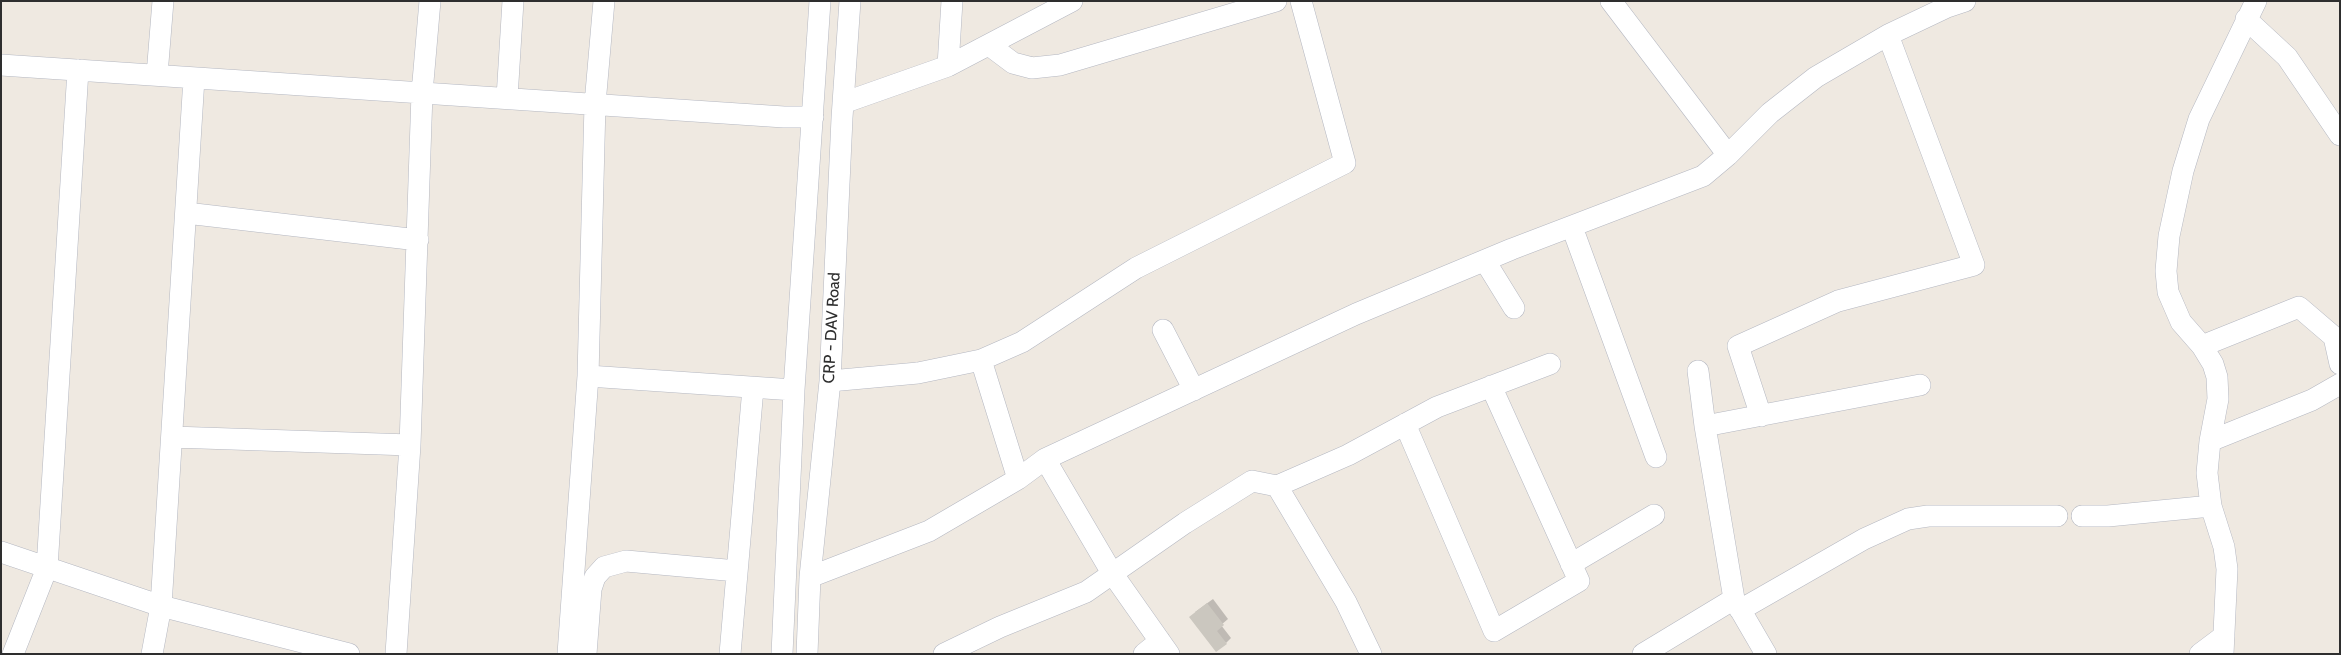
<!DOCTYPE html>
<html>
<head>
<meta charset="utf-8">
<style>
  body { margin:0 }
  #map { position:relative; width:2341px; height:655px; overflow:hidden; background:#efe9e1; font-family:Cabin,sans-serif }
  canvas { display:block }
  .frame { position:absolute; inset:0; border:2px solid #2e2e2e; pointer-events:none }
</style>
</head>
<body>
<div id="map">
<canvas width="2341" height="655"></canvas>
<div class="frame"></div>
</div>
<script>
const g = document.querySelector('canvas').getContext('2d');
g.lineJoin = 'round';
function fillPath(path, color) {
  g.fillStyle = color;
  g.fill(path, 'evenodd');
}
function shape(rows) {
  const path = new Path2D();
  for (const r of rows) {
    path.moveTo(r[0], r[1]);
    for (let i = 2; i < r.length; i += 2) path.lineTo(r[i], r[i + 1]);
  }
  return path;
}
function trace(path, color, width, dash) {
  g.strokeStyle = color;
  g.lineWidth = width;
  g.lineCap = dash ? 'butt' : 'round';
  g.setLineDash(dash || []);
  g.stroke(path);
}
function drawText(font, color, halo, rows, align = 'center') {
  g.font = font + ' Cabin,sans-serif';
  g.lineWidth = 4.5;
  g.setLineDash([]);
  g.textBaseline = 'middle';
  g.strokeStyle = halo;
  g.fillStyle = color;
  for (const [text, x, y, turn = 0] of rows) {
    g.save();
    g.translate(x, y);
    g.rotate((+turn || 0) * Math.PI / 180);
    g.textAlign = isNaN(turn) ? turn : align;
    if (halo) g.strokeText(text, 0, 0);
    g.fillText(text, 0, 0);
    g.restore();
  }
}
fillPath(shape([
  [1213,599,1228,619,1221,625,1231,638,1226,643,1195,612]
]), '#0003');
fillPath(shape([
  [1207,603,1224,625,1217,631,1227,644,1216,652,1189,617]
]), '#cbc7bf');
const minor = shape([
  [1611,1,1728,155],
  [2246,19,2287,57,2340,135],
  [989,45,1013,63,1032,68,1060,65,1276,1],
  [1,65,784,117,813,117],
  [948,66,952,1],
  [157,75,163,1],
  [507,98,513,1],
  [843,103,948,66,1072,1],
  [186,213,418,240],
  [1572,227,1656,457],
  [1485,261,1514,308],
  [1163,330,1194,390],
  [2202,346,2299,307,2334,337,2340,364],
  [981,360,1018,479],
  [1698,371,1705,426],
  [588,376,794,390],
  [830,381,918,373,981,360,1022,342,1136,268,1345,163,1301,1],
  [1761,416,1738,346,1838,301,1974,265,1888,35],
  [1405,424,1494,631,1579,581,1491,386],
  [172,437,410,445],
  [2210,441,2312,400,2340,384],
  [1045,459,1112,573,1169,654],
  [1277,486,1346,602,1371,654],
  [2082,516,2108,516,2211,506],
  [1,552,161,606,349,654],
  [1571,564,1654,515],
  [810,577,929,531,1018,479,1045,459,1356,314,1512,249,1703,176,1728,155,1770,113,1816,77,1888,35,1947,7,1965,1],
  [1740,610,1864,539,1908,519,1928,516,2057,516],
  [13,654,47,568,78,70],
  [152,654,161,606,194,78],
  [396,654,410,445,422,93,430,1],
  [568,654,588,376,595,104,604,1],
  [586,654,591,589,595,577,604,567,626,561,737,571],
  [730,654,753,388],
  [782,654,794,390,820,1],
  [807,654,810,577,830,381,842,118,850,1],
  [944,654,1000,627,1086,592,1185,523,1252,481,1277,486,1348,455,1437,407,1550,364],
  [1144,654,1160,641],
  [1643,654,1734,599],
  [1766,654,1734,599,1705,426,1920,385],
  [2200,654,2224,636],
  [2223,654,2227,569,2224,547,2211,506,2207,473,2210,441,2218,399,2217,377,2213,364,2202,346,2181,322,2168,292,2166,271,2169,236,2183,171,2199,119,2256,1]
]);
trace(minor, '#b4b7c1', 22);
trace(minor, '#fff', 21);
drawText('16px', '#2e2e2e', '#fff', [
  ["CRP - DAV Road",832,328,-87]
]);
</script>
</body>
</html>
